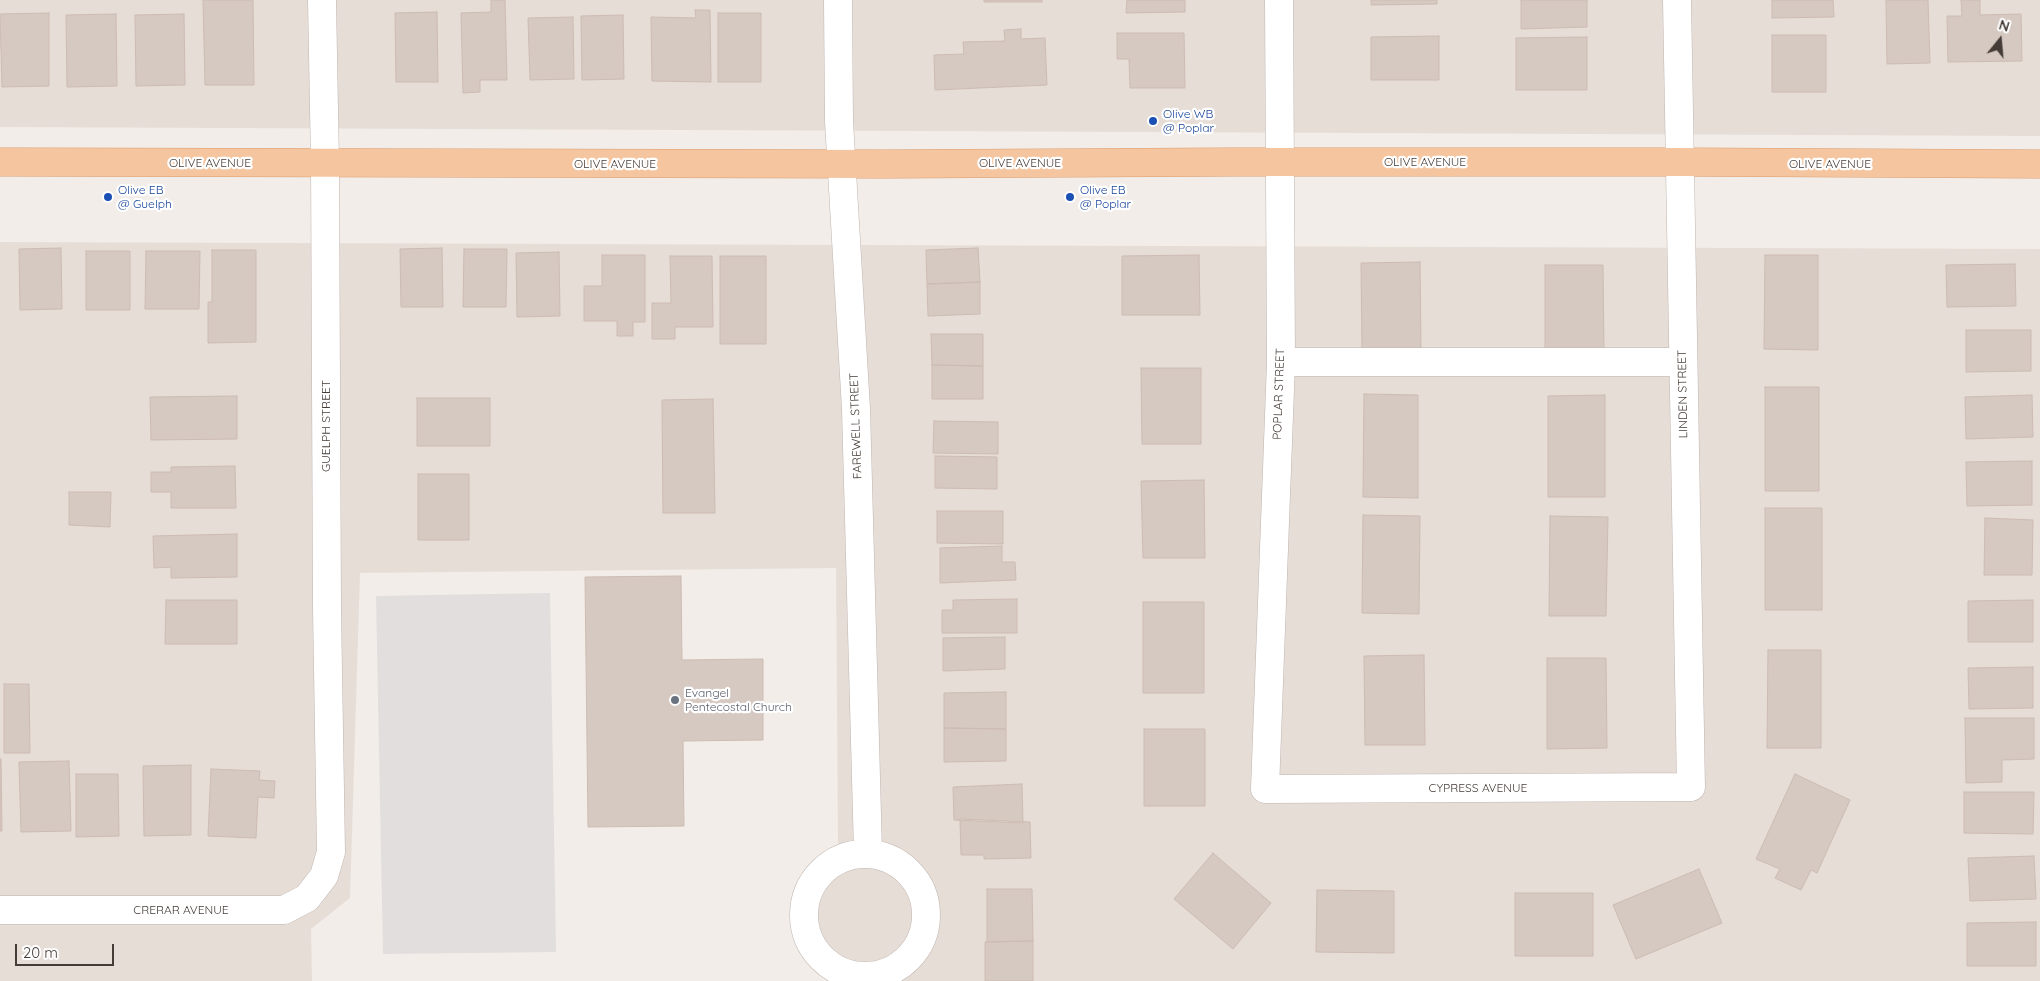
<!DOCTYPE html>
<html>
<head>
<meta charset="utf-8">
<style>
  body { margin:0 }
  #map { position:relative; width:2040px; height:981px; overflow:hidden; background:#f2ede8; font-family:Quicksand,sans-serif }
  canvas { display:block }
  .north { position:absolute; left:1975px; top:15px; width:50px; height:50px; -webkit-text-stroke:4px #fff; paint-order:stroke; rotate:17deg; font-size:14px; font-weight:700; line-height:20px; text-align:center; color:#453c37 }
  .north::after { content:''; display:block; margin:auto; width:18px; height:22px; background:#453c37; clip-path:polygon(50% 0,100% 100%,50% 72%,0 100%) }
  .scale { position:absolute; left:15px; top:944px; width:99px; height:22px; box-sizing:border-box; border:2px solid #453c37; border-top:0; padding-left:6px; font-size:15px; line-height:18px; white-space:nowrap; color:#453c37; -webkit-text-stroke:4px #fff; paint-order:stroke }
</style>
</head>
<body>
<div id="map">
<canvas width="2040" height="981"></canvas>
<div class="north">N</div>
<div class="scale">20 m</div>
</div>
<script>
const g = document.querySelector('canvas').getContext('2d');
g.lineJoin = 'round';
function fillPath(path, color) {
  g.fillStyle = color;
  g.fill(path, 'evenodd');
}
function shape(rows) {
  const path = new Path2D();
  for (const r of rows) {
    if (r.length === 3) {
      path.moveTo(r[0] + r[2], r[1]);
      path.arc(r[0], r[1], r[2], 0, 2 * Math.PI);
      continue;
    }
    path.moveTo(r[0], r[1]);
    for (let i = 2; i < r.length; i += 2) path.lineTo(r[i], r[i + 1]);
  }
  return path;
}
function trace(path, color, width, dash) {
  g.strokeStyle = color;
  g.lineWidth = width;
  g.lineCap = dash ? 'butt' : 'round';
  g.setLineDash(dash || []);
  g.stroke(path);
}
function drawText(font, color, halo, rows, align = 'center') {
  g.font = font + ' Quicksand,sans-serif';
  g.lineWidth = 4.5;
  g.setLineDash([]);
  g.textBaseline = 'middle';
  g.strokeStyle = halo;
  g.fillStyle = color;
  for (const [text, x, y, turn = 0] of rows) {
    g.save();
    g.translate(x, y);
    g.rotate((+turn || 0) * Math.PI / 180);
    g.textAlign = isNaN(turn) ? turn : align;
    if (halo) g.strokeText(text, 0, 0);
    g.fillText(text, 0, 0);
    g.restore();
  }
}
fillPath(shape([
  [0,0,2040,0,2040,136,0,127],
  [0,242,2040,249,2040,981,840,981,803,959,793,901,838,845,836,568,360,573,350,898,311,929,312,981,0,981]
]), '#e6ddd7');
fillPath(shape([
  [550,593,556,952,383,954,376,596]
]), '#e1dedd');
const building = shape([
  [203,0,253,0,254,85,205,85,203,0],
  [491,0,505,0,507,80,480,80,480,92,463,93,461,13,491,12,491,0],
  [984,0,1042,0,1042,2,984,2,984,0],
  [1127,0,1185,0,1185,12,1126,13,1127,0],
  [1371,0,1437,0,1437,4,1371,5,1371,0],
  [1521,0,1587,0,1587,27,1521,29,1521,0],
  [1772,0,1833,0,1834,17,1772,18,1772,0],
  [1886,0,1928,0,1930,63,1887,64,1886,0],
  [1961,0,1980,0,1980,15,2021,14,2022,61,1948,62,1947,16,1962,16,1961,0],
  [695,10,710,10,711,82,652,81,651,17,696,18,695,10],
  [437,12,438,82,396,82,395,13,437,12],
  [49,13,49,86,2,87,0,14,49,13],
  [718,13,761,13,761,82,718,82,718,13],
  [116,14,117,86,67,87,66,15,116,14],
  [184,14,185,85,136,86,135,15,184,14],
  [623,15,624,79,582,80,581,16,623,15],
  [573,17,574,79,530,80,528,18,573,17],
  [1021,29,1021,39,1045,38,1047,85,935,90,934,55,964,54,963,42,1005,41,1004,30,1021,29],
  [1117,33,1184,33,1185,88,1130,88,1129,59,1117,59,1117,33],
  [1772,35,1826,35,1826,92,1772,92,1772,35],
  [1439,36,1439,80,1371,80,1371,37,1439,36],
  [1587,37,1587,90,1516,90,1516,38,1587,37],
  [61,248,62,309,20,310,19,249,61,248],
  [442,248,443,307,401,307,400,249,442,248],
  [978,248,980,282,927,284,926,250,978,248],
  [464,249,507,249,506,307,463,307,464,249],
  [212,250,256,250,256,342,208,343,208,302,212,302,212,250],
  [86,251,130,251,130,310,86,310,86,251],
  [146,251,200,251,199,309,145,309,146,251],
  [559,252,560,316,517,317,516,253,559,252],
  [602,255,645,255,645,322,633,322,633,336,617,336,617,321,584,321,584,286,602,286,602,255],
  [1199,255,1200,315,1122,315,1122,256,1199,255],
  [1765,255,1818,255,1818,350,1764,349,1765,255],
  [670,256,712,256,713,327,675,327,675,339,652,339,652,303,671,303,670,256],
  [720,256,766,256,766,344,720,344,720,256],
  [1420,262,1421,351,1362,352,1361,263,1420,262],
  [2015,264,2016,306,1947,307,1946,265,2015,264],
  [1545,265,1603,265,1604,355,1545,355,1545,265],
  [980,282,980,314,928,316,927,284,980,282],
  [1966,330,2031,330,2031,371,1966,372,1966,330],
  [931,334,983,334,983,366,932,365,931,334],
  [932,365,983,366,983,399,932,399,932,365],
  [1141,368,1201,368,1201,444,1142,444,1141,368],
  [1765,387,1819,387,1819,491,1765,491,1765,387],
  [1364,394,1418,395,1418,498,1363,497,1364,394],
  [1605,395,1605,497,1548,497,1548,396,1605,395],
  [2032,395,2033,437,1966,439,1965,397,2032,395],
  [237,396,237,439,151,440,150,397,237,396],
  [417,398,490,398,490,446,417,446,417,398],
  [713,399,715,513,663,513,662,400,713,399],
  [934,421,998,422,998,454,933,453,934,421],
  [935,456,997,457,997,489,935,488,935,456],
  [2032,461,2032,505,1967,506,1966,462,2032,461],
  [235,466,236,508,171,508,171,492,151,492,151,472,171,472,171,467,235,466],
  [418,474,469,474,469,540,418,540,418,474],
  [1204,480,1205,558,1143,558,1141,481,1204,480],
  [69,492,111,492,110,527,69,525,69,492],
  [1765,508,1822,508,1822,610,1765,610,1765,508],
  [937,511,1003,511,1003,544,937,543,937,511],
  [1363,515,1420,516,1419,614,1362,613,1363,515],
  [1550,516,1608,517,1606,616,1549,616,1550,516],
  [1985,518,2033,520,2032,575,1984,575,1985,518],
  [237,534,237,577,171,578,171,567,154,568,153,536,237,534],
  [1002,546,1002,562,1015,562,1016,580,940,583,940,548,1002,546],
  [681,576,682,660,763,659,763,740,683,741,684,826,588,827,585,577,681,576],
  [1017,599,1017,633,942,633,942,610,953,610,953,600,1017,599],
  [166,600,237,600,237,644,165,644,166,600],
  [2033,600,2033,642,1968,642,1968,601,2033,600],
  [1143,602,1204,602,1204,693,1143,693,1143,602],
  [1005,637,1005,669,943,671,943,638,1005,637],
  [1768,650,1821,650,1821,748,1767,748,1768,650],
  [1424,655,1425,745,1365,745,1364,656,1424,655],
  [1547,658,1606,658,1607,748,1547,749,1547,658],
  [2033,667,2033,708,1969,709,1968,668,2033,667],
  [4,684,29,684,30,753,4,753,4,684],
  [1006,692,1006,729,944,728,944,693,1006,692],
  [1965,718,2034,718,2034,759,2002,760,2002,782,1966,783,1965,718],
  [944,728,1006,729,1006,761,944,762,944,728],
  [1144,729,1205,729,1205,806,1144,806,1144,729],
  [0,759,1,759,2,831,0,831,0,759],
  [69,761,71,831,21,832,19,762,69,761],
  [191,765,191,835,144,836,143,766,191,765],
  [211,769,260,771,259,780,275,781,274,798,258,797,256,838,208,836,211,769],
  [76,774,118,774,119,836,76,837,76,774],
  [1795,774,1850,800,1817,873,1811,870,1801,890,1775,878,1780,869,1756,859,1795,774],
  [1022,784,1023,823,954,820,953,787,1022,784],
  [1964,792,2034,792,2033,834,1964,833,1964,792],
  [960,819,1030,822,1031,858,984,859,984,855,961,855,960,819],
  [1213,853,1271,903,1233,949,1174,899,1213,853],
  [2034,856,2036,899,1970,901,1968,858,2034,856],
  [1699,869,1722,923,1636,959,1613,905,1699,869],
  [987,889,1032,889,1033,941,987,942,987,889],
  [1317,890,1394,891,1394,953,1316,952,1317,890],
  [1515,893,1593,893,1593,956,1515,956,1515,893],
  [2036,922,2036,966,1967,966,1967,923,2036,922],
  [1033,941,1033,981,985,981,985,942,1033,941]
]);
fillPath(building, '#d6c9c2');
trace(building, '#cdbcb2', 1);
const minor = shape([
  [838,0,839,121,856,409,868,852],
  [1279,0,1281,362,1265,789,1691,787,1677,0],
  [1281,362,1682,362],
  [865,915,61],
  [0,910,284,910,307,898,324,876,331,852,327,609,325,162,322,0]
]);
const major = shape([
  [0,162,885,164,1234,162,1680,162,2040,164]
]);
trace(minor, '#c0b5af', 29);
trace(major, '#d99d70', 29);
trace(minor, '#fff', 28);
trace(major, '#f5c59f', 28);
for (const [x, y, r, color] of [
  [1153,121,5,"#1a4fb4"],
  [108,197,5,"#1a4fb4"],
  [1070,197,5,"#1a4fb4"],
  [675,700,5,"#6b7280"]
]) {
  const dot = new Path2D();
  dot.arc(x, y, r, 0, 2 * Math.PI);
  g.fillStyle = color;
  g.fill(dot);
  trace(dot, '#fff', 2);
}
drawText('12px', '#164399', '#fff', [
  ["Olive WB",1163,114],
  ["@ Poplar",1163,128],
  ["Olive EB",118,190],
  ["@ Guelph",118,204],
  ["Olive EB",1080,190],
  ["@ Poplar",1080,204]
], 'left');
drawText('12px', '#453c37', '#fff', [
  ["OLIVE AVENUE",1425,162],
  ["OLIVE AVENUE",210,163],
  ["OLIVE AVENUE",1020,163],
  ["OLIVE AVENUE",615,164],
  ["OLIVE AVENUE",1830,164],
  ["POPLAR STREET",1279,394,-88],
  ["LINDEN STREET",1683,394,-91],
  ["GUELPH STREET",326,426,-90],
  ["FAREWELL STREET",856,426,-92],
  ["CYPRESS AVENUE",1478,788],
  ["CRERAR AVENUE",181,910]
]);
drawText('12px', '#5b616d', '#fff', [
  ["Evangel",685,693],
  ["Pentecostal Church",685,707]
], 'left');
</script>
</body>
</html>
